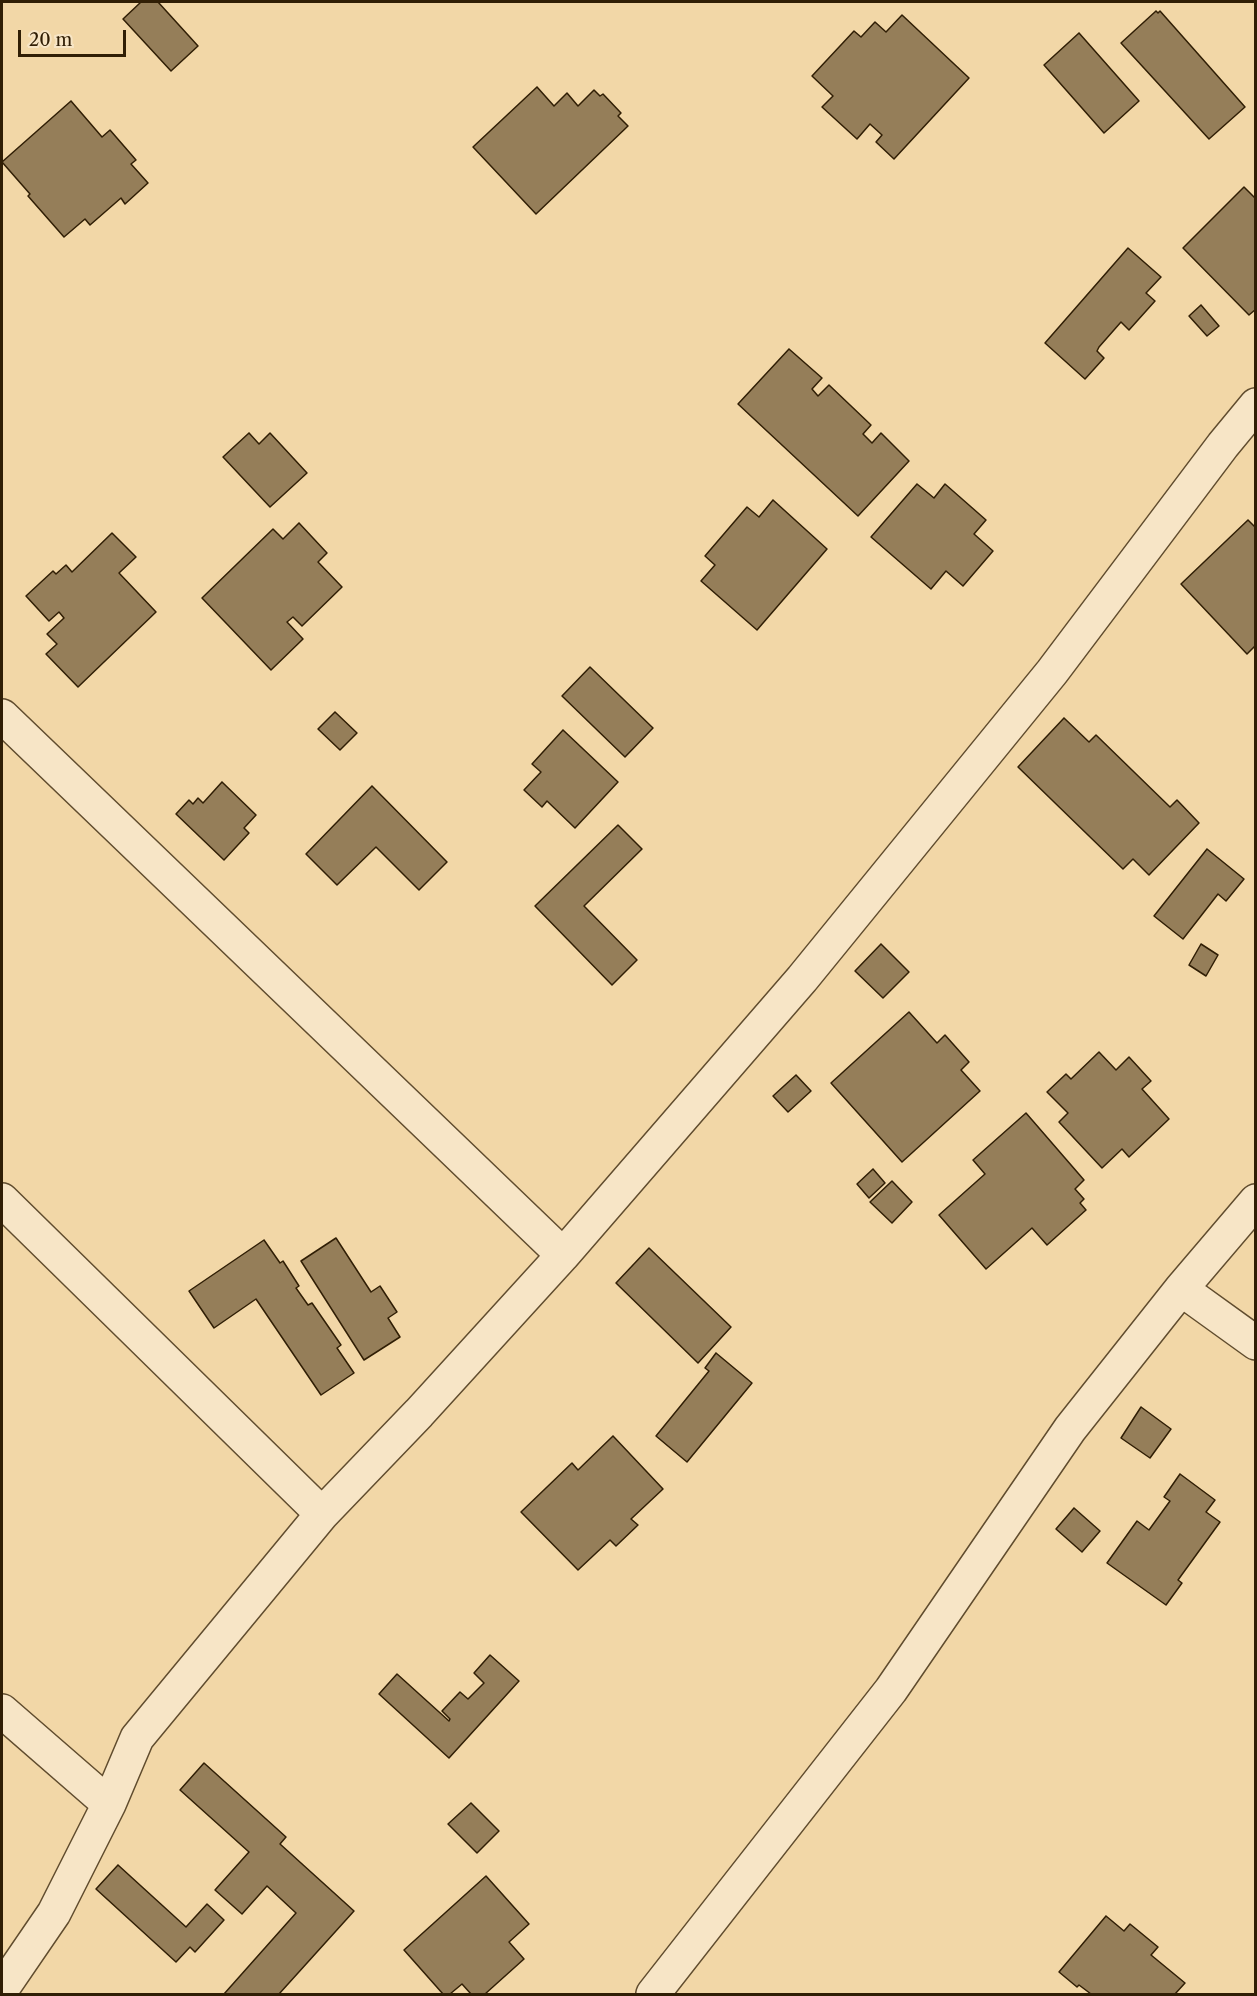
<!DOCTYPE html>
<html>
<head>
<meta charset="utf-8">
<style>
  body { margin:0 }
  #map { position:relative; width:1257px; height:1996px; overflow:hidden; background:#f2d7a7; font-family:"Libre Caslon Text",serif }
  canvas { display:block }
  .frame { position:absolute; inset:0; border:3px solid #301e05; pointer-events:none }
  .scale { position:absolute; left:18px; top:30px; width:108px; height:27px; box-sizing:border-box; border:3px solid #301e05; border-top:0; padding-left:8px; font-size:18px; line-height:21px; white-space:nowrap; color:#301e05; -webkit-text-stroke:4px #f7e5c6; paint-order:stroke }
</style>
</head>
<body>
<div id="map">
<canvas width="1257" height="1996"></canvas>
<div class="frame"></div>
<div class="scale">20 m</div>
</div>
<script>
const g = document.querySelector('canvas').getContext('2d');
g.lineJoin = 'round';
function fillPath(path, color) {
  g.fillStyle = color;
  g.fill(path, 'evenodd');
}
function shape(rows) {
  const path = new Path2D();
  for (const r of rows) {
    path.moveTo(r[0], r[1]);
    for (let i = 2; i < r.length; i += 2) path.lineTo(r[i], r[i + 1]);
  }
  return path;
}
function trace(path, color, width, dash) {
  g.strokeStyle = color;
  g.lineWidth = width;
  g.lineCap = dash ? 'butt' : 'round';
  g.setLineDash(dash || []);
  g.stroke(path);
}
const building = shape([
  [141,2,158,2,198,46,171,71,123,19,141,2],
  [1156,11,1158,13,1160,11,1245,107,1209,139,1121,43,1156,11],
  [902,15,969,78,894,159,876,142,882,135,870,124,857,139,822,107,833,96,812,76,854,31,861,37,875,22,886,32,902,15],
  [1079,33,1139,101,1104,133,1044,65,1079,33],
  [537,87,554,106,567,93,578,106,594,90,600,96,603,94,621,113,618,116,628,126,536,214,473,147,537,87],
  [71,101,102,137,110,130,136,160,131,164,148,183,125,204,121,198,90,225,85,219,64,237,28,196,30,194,2,162,71,101],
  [1244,187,1256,199,1256,309,1249,315,1183,248,1244,187],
  [1128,248,1161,277,1146,293,1155,301,1129,330,1121,322,1099,347,1097,351,1104,358,1085,379,1045,343,1128,248],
  [1201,305,1219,326,1207,336,1189,316,1201,305],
  [789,349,822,378,812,389,818,396,829,385,871,425,863,434,872,443,881,433,909,461,858,516,738,404,789,349],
  [249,433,259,444,270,433,307,473,270,507,223,457,249,433],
  [917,484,934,498,945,484,986,520,974,534,993,551,963,586,946,571,931,589,871,537,917,484],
  [773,500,827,549,757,630,701,581,715,565,705,556,747,507,759,517,773,500],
  [1248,520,1256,528,1256,645,1247,654,1181,584,1248,520],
  [299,523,327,553,318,562,342,587,302,626,293,617,287,622,303,639,271,670,202,598,273,529,283,539,299,523],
  [112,533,136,557,119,573,156,612,78,687,46,654,57,644,47,634,64,618,59,612,49,621,26,596,53,571,56,574,66,565,72,572,112,533],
  [590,667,653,728,625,757,562,696,590,667],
  [335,712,357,733,340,750,318,729,335,712],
  [1064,718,1089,742,1096,735,1170,807,1177,800,1199,823,1149,875,1133,859,1123,869,1018,767,1064,718],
  [563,730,618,782,575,828,547,801,542,807,524,790,541,772,532,764,563,730],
  [222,782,256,815,244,828,249,833,224,860,176,814,189,800,193,804,198,798,203,803,222,782],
  [372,786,447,862,419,890,376,847,337,885,306,854,372,786],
  [618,825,642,849,584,906,637,960,612,985,535,906,618,825],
  [1207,849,1244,879,1226,901,1218,894,1183,939,1154,916,1207,849],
  [881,944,909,972,883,998,855,971,881,944],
  [1201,944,1218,955,1206,976,1189,965,1201,944],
  [909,1012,937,1043,945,1035,969,1062,961,1070,980,1091,902,1162,831,1083,909,1012],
  [1099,1052,1116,1070,1129,1057,1151,1081,1142,1089,1169,1119,1129,1157,1122,1149,1102,1168,1059,1122,1068,1113,1047,1092,1066,1074,1071,1079,1099,1052],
  [796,1075,811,1091,788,1112,773,1096,796,1075],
  [1026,1113,1084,1180,1075,1189,1084,1199,1080,1203,1086,1210,1047,1245,1032,1228,986,1269,939,1215,985,1174,973,1160,1026,1113],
  [873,1169,885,1183,869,1198,857,1184,873,1169],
  [892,1181,912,1202,892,1223,870,1202,892,1181],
  [336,1238,371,1292,380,1286,397,1312,388,1318,400,1337,364,1360,301,1261,336,1238],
  [264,1240,280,1263,283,1261,299,1286,296,1288,308,1305,312,1303,341,1345,337,1348,354,1373,321,1395,256,1299,214,1328,189,1291,264,1240],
  [649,1248,731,1327,698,1363,616,1283,649,1248],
  [716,1353,752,1383,687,1462,656,1436,709,1371,705,1368,716,1353],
  [1141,1407,1171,1429,1150,1458,1121,1438,1141,1407],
  [613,1436,663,1489,631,1519,638,1525,616,1546,610,1540,578,1570,521,1512,572,1463,578,1470,613,1436],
  [1180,1474,1215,1500,1206,1512,1220,1522,1178,1580,1182,1583,1166,1605,1107,1563,1137,1521,1149,1530,1170,1501,1164,1497,1180,1474],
  [1074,1508,1100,1531,1082,1552,1056,1529,1074,1508],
  [490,1655,519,1681,449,1758,379,1694,397,1674,449,1721,450,1719,442,1711,460,1692,468,1699,484,1683,474,1673,490,1655],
  [204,1763,286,1837,280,1844,354,1911,279,1994,224,1994,296,1913,267,1886,242,1914,215,1890,249,1852,180,1790,204,1763],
  [471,1803,499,1831,477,1853,448,1824,471,1803],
  [118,1865,186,1927,207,1904,224,1920,195,1952,190,1947,176,1962,96,1889,118,1865],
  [486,1876,529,1924,509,1942,524,1959,485,1994,471,1994,462,1984,450,1994,443,1994,404,1950,486,1876],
  [1106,1916,1124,1931,1130,1924,1158,1947,1151,1955,1185,1983,1175,1994,1091,1994,1079,1985,1077,1987,1059,1972,1106,1916]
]);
fillPath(building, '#957e59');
trace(building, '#301e05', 1.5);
const street = shape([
  [2,716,563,1255],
  [2,1200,322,1514],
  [1181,1289,1256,1343],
  [2,1711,109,1804],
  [2,1989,54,1913,109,1804,137,1738,322,1514,419,1413,563,1255,802,979,1052,672,1223,445,1256,405],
  [653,1994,891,1690,1070,1429,1181,1289,1256,1201]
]);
trace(street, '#604c2e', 36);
trace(street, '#f7e5c6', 33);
</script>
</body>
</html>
